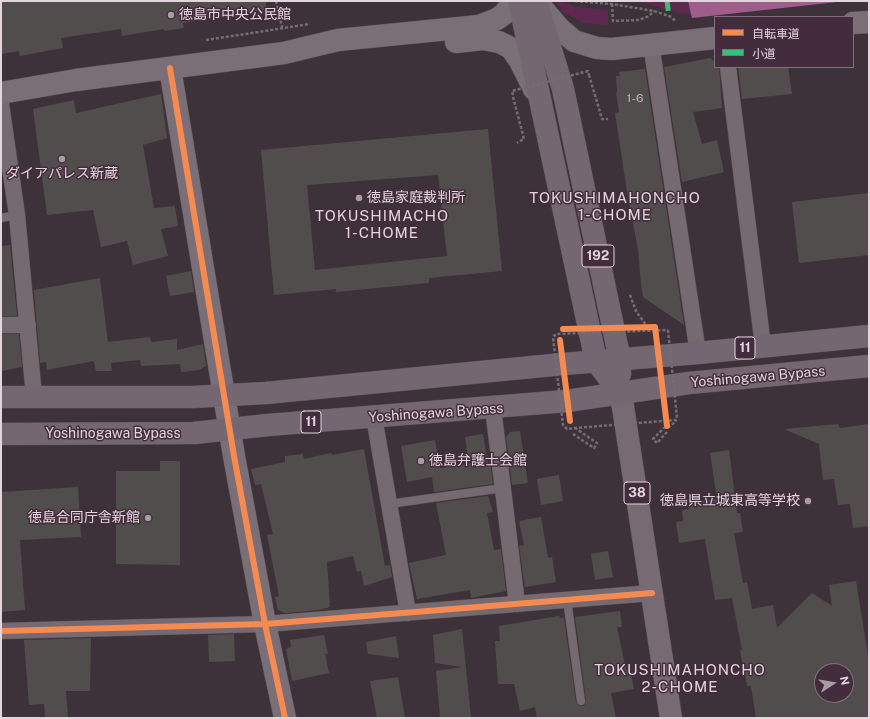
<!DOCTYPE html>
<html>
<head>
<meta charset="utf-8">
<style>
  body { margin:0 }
  #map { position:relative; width:870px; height:719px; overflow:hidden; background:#3e323a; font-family:"Public Sans","Noto Sans JP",sans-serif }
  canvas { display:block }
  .frame { position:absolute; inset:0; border:2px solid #e3d5de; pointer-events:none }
  .legend { position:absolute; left:714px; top:16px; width:140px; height:52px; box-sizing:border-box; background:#432d3c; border:1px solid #83707d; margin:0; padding:5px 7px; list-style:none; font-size:12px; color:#e3d5de }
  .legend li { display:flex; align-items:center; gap:8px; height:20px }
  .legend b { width:20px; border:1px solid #83707d }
  .north { position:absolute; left:814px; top:663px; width:40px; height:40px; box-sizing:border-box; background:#432d3c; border:1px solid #83707d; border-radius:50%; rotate:78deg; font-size:11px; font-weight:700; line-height:16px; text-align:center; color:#e3d5de }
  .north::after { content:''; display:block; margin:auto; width:14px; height:18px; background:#a99ca5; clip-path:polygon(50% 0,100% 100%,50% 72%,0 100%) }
</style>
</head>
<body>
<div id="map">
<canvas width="870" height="719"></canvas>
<div class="frame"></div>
<ul class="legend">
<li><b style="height:5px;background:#f68b52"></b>自転車道</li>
<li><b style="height:5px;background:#3abd76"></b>小道</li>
</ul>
<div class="north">N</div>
</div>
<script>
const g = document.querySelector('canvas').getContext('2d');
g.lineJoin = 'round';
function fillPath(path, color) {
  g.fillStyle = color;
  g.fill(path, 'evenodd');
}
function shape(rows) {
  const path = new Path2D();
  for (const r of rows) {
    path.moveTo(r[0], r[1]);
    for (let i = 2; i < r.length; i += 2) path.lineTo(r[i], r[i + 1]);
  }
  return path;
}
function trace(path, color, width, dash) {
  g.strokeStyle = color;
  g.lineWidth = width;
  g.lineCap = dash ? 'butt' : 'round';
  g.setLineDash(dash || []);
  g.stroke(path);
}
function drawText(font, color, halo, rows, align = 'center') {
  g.font = font + ' "Public Sans","Noto Sans JP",sans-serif';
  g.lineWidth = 3;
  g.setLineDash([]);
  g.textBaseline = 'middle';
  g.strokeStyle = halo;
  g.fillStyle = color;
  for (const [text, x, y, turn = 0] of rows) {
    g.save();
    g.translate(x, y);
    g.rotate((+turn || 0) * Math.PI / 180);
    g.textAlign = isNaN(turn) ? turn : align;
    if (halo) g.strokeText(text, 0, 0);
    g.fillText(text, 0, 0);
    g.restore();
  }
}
fillPath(shape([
  [554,1,561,1,576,7,608,10,608,25,583,23,564,12],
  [636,1,850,1,684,14]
]), '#5f2850');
fillPath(shape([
  [688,1,846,1,692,18]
]), '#9e5d8b');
fillPath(shape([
  [1,1,266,1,266,10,183,23,184,28,164,31,164,29,122,36,121,29,61,38,63,48,20,56,19,51,1,54],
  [710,58,715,62,715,67,719,67,722,108,693,112,702,144,717,140,724,172,682,182,664,67],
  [738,67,788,67,792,94,742,99],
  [645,69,684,325,643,297,641,284,638,249,628,198,615,113,619,112,616,93,617,92,616,76,620,76,619,72],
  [161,94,167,138,143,145,154,208,175,206,178,226,161,229,168,256,133,265,127,241,101,247,93,210,47,215,33,109,74,100,76,113],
  [488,129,502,271,429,278,429,283,336,292,336,289,274,295,261,150],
  [438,175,447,256,315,270,307,185],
  [869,193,869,255,799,263,792,202],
  [10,245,17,316,1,316,1,246],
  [191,271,194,292,170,296,166,276],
  [100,278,108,342,150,337,151,342,177,339,177,350,203,344,206,366,199,370,181,372,180,364,141,366,140,360,111,363,112,371,96,371,94,361,47,370,46,362,40,363,34,290],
  [1,334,19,334,22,367,2,371],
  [838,424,840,428,869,424,869,526,853,528,850,504,838,505,834,479,823,480,819,444,784,429],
  [520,431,528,483,512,485,506,437,510,432],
  [483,434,488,464,490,461,493,484,434,492,432,477,407,482,401,446,435,440,440,468,469,464,465,437],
  [364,449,385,566,390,565,392,577,364,586,361,571,357,572,353,556,327,562,330,607,319,610,285,613,278,610,275,597,279,596,267,535,273,534,261,484,255,485,251,469,285,462,285,456,303,454,304,459,331,453,332,455],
  [729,450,737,513,740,513,743,532,734,533,743,583,747,582,752,609,773,605,777,628,812,593,832,606,829,585,856,581,869,662,869,718,756,718,751,686,747,686,745,674,744,675,740,650,742,650,732,598,715,600,705,539,679,543,676,522,683,521,682,510,689,509,688,503,717,499,710,453],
  [822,671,846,671,846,695,822,695],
  [160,461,180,461,180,565,116,564,116,471,160,471],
  [559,475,563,501,541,505,537,479],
  [78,487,81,537,20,540,25,610,1,612,1,492],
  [488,496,493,512,487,513,494,550,501,549,506,591,471,598,470,590,417,599,409,563,446,555,436,503],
  [541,517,548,558,552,557,556,582,525,587,519,546,524,545,519,521],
  [608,551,613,577,595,580,591,554],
  [620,611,622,627,617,627,626,670,630,670,634,689,611,693,616,718,537,718,535,707,520,711,514,684,498,684,495,641,500,641,499,626,559,616,560,618,564,618,576,702,579,706,584,706,586,700,575,617],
  [462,629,471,718,440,718,436,671,462,667,435,663,433,635],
  [234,634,235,661,209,662,208,635],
  [324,635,328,654,325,654,329,673,292,681,286,649,291,647,290,640],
  [396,636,399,658,368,654,366,642],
  [91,638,90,691,66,691,68,718,45,718,44,704,29,705,24,640],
  [398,677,405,718,377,718,370,681]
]), '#524d4d');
const lane = shape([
  [1,218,17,215],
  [389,504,503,488],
  [567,600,581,701]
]);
const street = shape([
  [653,57,698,353],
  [728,67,763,346],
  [1,104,17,215,34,396],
  [1,325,28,325],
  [493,408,517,604],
  [374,417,408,613],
  [1,631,265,624,652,593]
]);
const secondary = shape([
  [537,2,559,28,574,41,597,48,612,49,715,38],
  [853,23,869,22],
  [456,42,483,39,499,42,511,48,520,61,534,89],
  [170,68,234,456,265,624,285,718],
  [1,93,76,80,284,53,338,40,479,26,497,19,504,14,514,1]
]);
const primary = shape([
  [621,394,671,718]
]);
const highway = shape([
  [519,1,596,361,621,394],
  [536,1,563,89,620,360,620,374],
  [1,397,193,397,266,393,563,364,698,353,869,336],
  [1,434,194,433,268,425,567,401,689,383,869,366]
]);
trace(lane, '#5a5057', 9);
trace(street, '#5a5057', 17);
trace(secondary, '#5a5057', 23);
trace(primary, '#5a5057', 23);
trace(highway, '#5a5057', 23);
trace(shape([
  [276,1,282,27],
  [575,1,612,4,654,11,669,16,676,21],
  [612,4,613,21,639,20,649,16,654,11],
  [206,40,310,24],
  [589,75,602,119,608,119],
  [513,97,524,139,517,143],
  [630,295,636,311,648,328],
  [667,432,657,443,653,439,664,428,671,426,676,420],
  [573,434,594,448,597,443,575,428]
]), '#756d72', 2.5, [3, 2]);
trace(lane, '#746a70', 8);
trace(street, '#746a70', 16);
trace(secondary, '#7a6f76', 22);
trace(primary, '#776a73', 22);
trace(highway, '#756771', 22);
trace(shape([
  [513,95,512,91,588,71,589,75],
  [668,330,677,418,676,420,575,428,567,429,563,425,553,337,556,334,668,330]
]), '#756d72', 2.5, [3, 2]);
trace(shape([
  [667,1,669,16]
]), '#3abd76', 5, [10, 5]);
trace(shape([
  [170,68,234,456,265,624,285,718],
  [563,329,655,327,667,426],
  [560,340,570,421],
  [1,631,265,624,652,593]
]), '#f68b52', 6);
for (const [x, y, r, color] of [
  [171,15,4,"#a99ca5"],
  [62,159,4,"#a99ca5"],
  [359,198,4,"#a99ca5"],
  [421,461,4,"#a99ca5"],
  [808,501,4,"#a99ca5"],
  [148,518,4,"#a99ca5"]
]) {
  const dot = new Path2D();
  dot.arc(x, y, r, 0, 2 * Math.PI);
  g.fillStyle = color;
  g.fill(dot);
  trace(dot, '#432d3c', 1.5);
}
drawText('12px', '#bfb3ba', null, [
  ["1-6",635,98]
]);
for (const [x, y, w] of [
  [598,256,32],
  [745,348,20],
  [311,422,20],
  [637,493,26]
]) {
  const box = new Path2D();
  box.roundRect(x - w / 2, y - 11, w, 22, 3);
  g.fillStyle = '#432d3c';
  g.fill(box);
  trace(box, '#e3d5de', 1);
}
drawText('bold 13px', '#e3d5de', null, [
  ["192",598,256],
  ["11",745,348],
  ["11",311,422],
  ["38",637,493]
]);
drawText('14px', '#e3d5de', '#432d3c', [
  ["徳島市中央公民館",179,15],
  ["ダイアパレス新蔵",62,174,"center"],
  ["徳島家庭裁判所",367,198],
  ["徳島弁護士会館",429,461],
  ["徳島県立城東高等学校",800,501,"right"],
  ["徳島合同庁舎新館",140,518,"right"]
], 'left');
drawText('14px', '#e3d5de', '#432d3c', [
  ["Yoshinogawa Bypass",758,377,-5],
  ["Yoshinogawa Bypass",436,413,-4],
  ["Yoshinogawa Bypass",113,434]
]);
g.letterSpacing = '1px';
drawText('15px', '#e3d5de', '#432d3c', [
  ["TOKUSHIMAHONCHO",615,198],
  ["1-CHOME",615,215],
  ["TOKUSHIMACHO",382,216],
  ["1-CHOME",382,233],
  ["TOKUSHIMAHONCHO",680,670],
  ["2-CHOME",680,687]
]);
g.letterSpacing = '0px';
</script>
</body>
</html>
